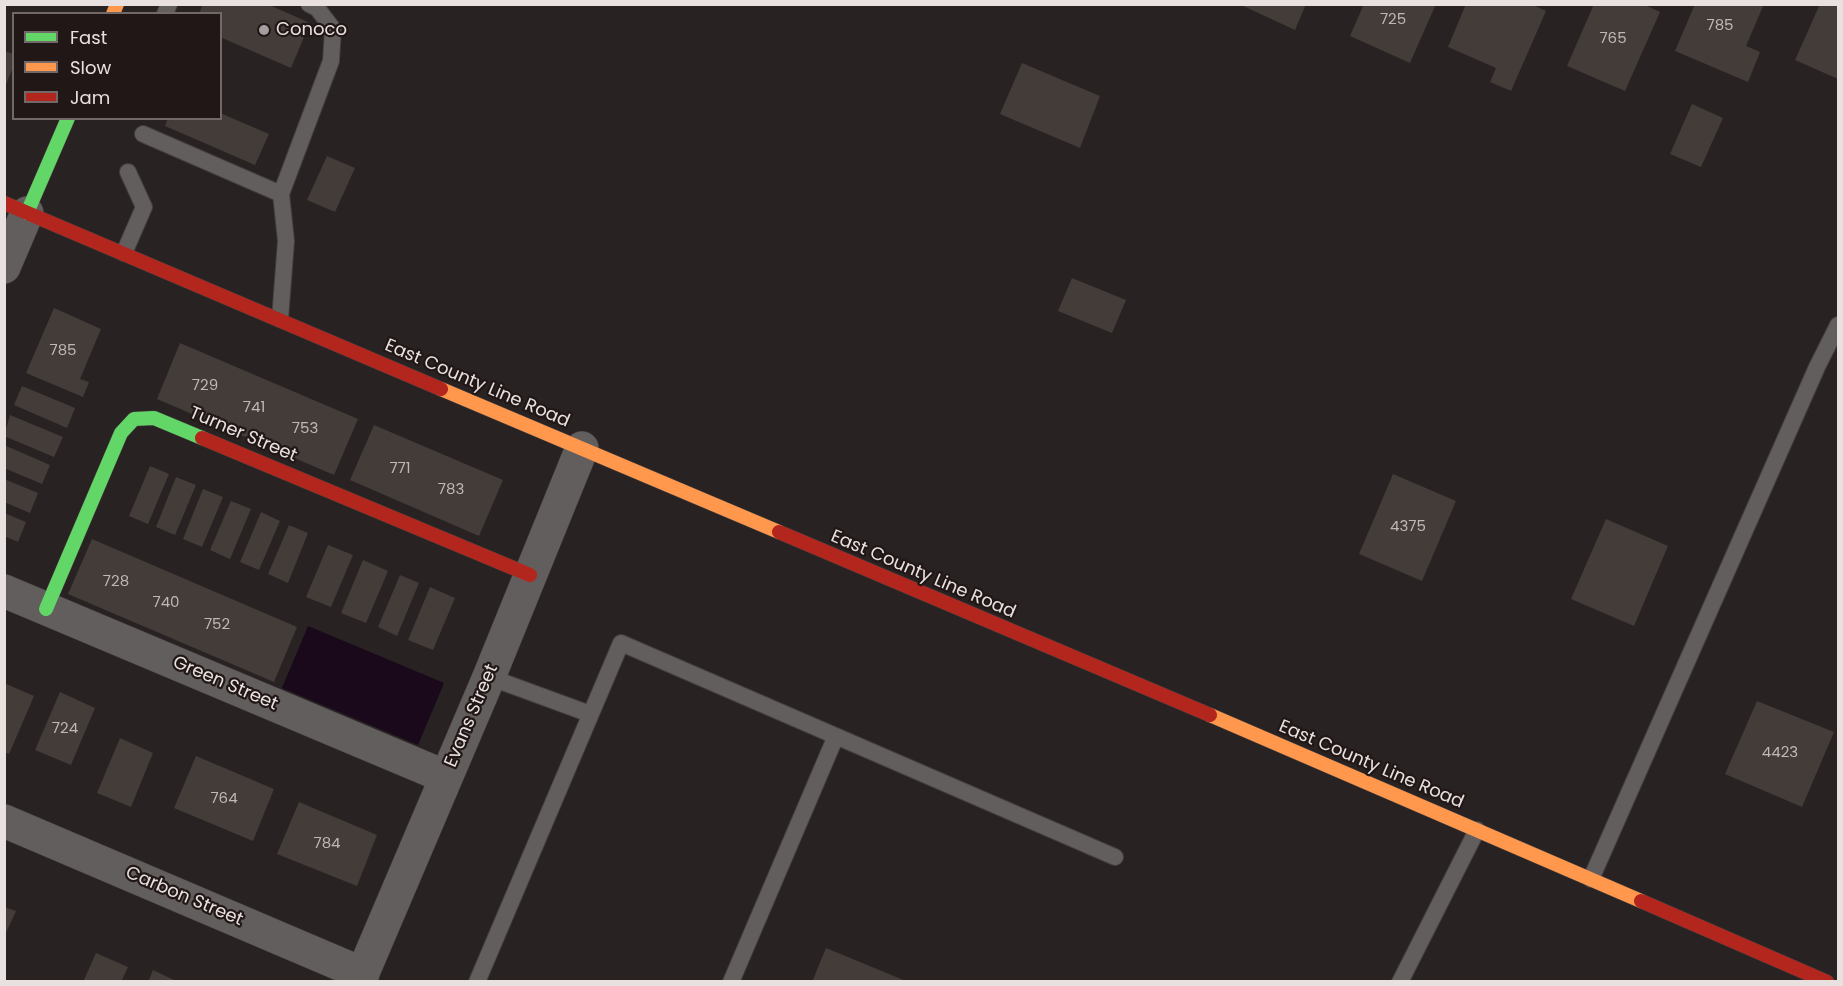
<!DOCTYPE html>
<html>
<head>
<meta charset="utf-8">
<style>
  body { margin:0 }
  #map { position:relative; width:1843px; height:986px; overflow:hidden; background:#282222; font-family:Poppins,sans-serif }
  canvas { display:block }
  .frame { position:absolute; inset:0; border:6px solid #e8e1e0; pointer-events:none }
  .legend { position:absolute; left:12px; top:12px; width:210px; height:108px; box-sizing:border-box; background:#211716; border:2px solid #716867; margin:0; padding:8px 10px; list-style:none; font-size:18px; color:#e8e1e0 }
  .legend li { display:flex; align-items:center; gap:12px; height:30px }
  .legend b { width:30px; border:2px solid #716867 }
</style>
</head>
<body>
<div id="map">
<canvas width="1843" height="986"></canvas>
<div class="frame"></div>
<ul class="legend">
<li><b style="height:8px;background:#63d668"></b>Fast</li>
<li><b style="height:8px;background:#ff974d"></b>Slow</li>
<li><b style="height:8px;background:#b3261e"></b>Jam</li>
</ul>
</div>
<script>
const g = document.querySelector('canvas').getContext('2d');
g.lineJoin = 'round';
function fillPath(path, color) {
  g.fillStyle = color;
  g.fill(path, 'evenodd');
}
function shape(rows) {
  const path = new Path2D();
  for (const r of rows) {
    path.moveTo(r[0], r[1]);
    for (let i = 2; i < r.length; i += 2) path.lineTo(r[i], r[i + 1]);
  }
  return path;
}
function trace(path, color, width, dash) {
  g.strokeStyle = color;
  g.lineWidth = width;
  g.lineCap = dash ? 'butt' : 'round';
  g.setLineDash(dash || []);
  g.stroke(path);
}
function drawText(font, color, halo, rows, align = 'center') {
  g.font = font + ' Poppins,sans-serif';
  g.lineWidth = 4.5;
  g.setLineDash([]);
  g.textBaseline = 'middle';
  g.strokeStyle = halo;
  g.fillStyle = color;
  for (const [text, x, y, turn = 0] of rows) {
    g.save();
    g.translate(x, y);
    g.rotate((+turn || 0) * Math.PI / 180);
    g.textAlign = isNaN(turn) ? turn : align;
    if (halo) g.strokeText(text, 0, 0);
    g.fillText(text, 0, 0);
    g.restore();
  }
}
fillPath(shape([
  [308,626,444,683,418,745,282,688]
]), '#19091b');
fillPath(shape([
  [203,4,267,4,310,23,291,68,220,37,220,14,199,14],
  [1239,4,1306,4,1295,30],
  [1364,4,1436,4,1410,63,1350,36],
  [1466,4,1531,4,1546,11,1511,91,1490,82,1496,68,1448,47],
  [1594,4,1643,4,1660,12,1625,91,1567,66],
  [1695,4,1764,4,1746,46,1760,52,1748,82,1675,51],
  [1820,4,1838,4,1838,79,1795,60],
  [4,51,14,54,14,65,5,87],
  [1022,63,1100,96,1080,148,1000,114],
  [1692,104,1723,118,1701,167,1670,154],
  [220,113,269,134,255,165,165,126,168,118,220,118],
  [327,156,355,168,335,212,307,200],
  [1072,278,1126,300,1112,333,1058,311],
  [54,308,101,329,80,379,89,382,83,397,26,373],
  [180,343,358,419,334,475,157,399],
  [22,386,75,408,67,428,14,405],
  [10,415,63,437,54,457,4,436],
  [374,425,503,480,479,536,350,480],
  [4,445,50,465,42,484,4,468],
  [150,466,169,474,148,524,129,516],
  [1393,474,1456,501,1422,581,1359,554],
  [176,477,196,485,175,535,156,527],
  [4,479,38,493,30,513,4,502],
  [203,489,223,497,202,547,183,539],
  [231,501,251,509,230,559,210,550],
  [261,512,280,521,259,570,240,562],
  [4,513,26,522,18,542,4,536],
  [1606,519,1668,546,1634,626,1571,599],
  [289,525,308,533,288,583,268,574],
  [92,539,297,627,274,682,68,594],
  [328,545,353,555,331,607,306,597],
  [363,560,388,571,366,623,341,613],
  [400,575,419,583,397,636,378,627],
  [430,587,455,598,433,650,408,640],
  [4,683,34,696,9,754,4,752],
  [60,692,95,708,71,765,35,750],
  [1757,701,1834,732,1802,807,1725,774],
  [120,738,153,753,131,807,97,793],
  [196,756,274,789,253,841,174,808],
  [299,802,377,835,357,886,277,854],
  [4,907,16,911,4,937],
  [826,948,906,981,906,982,812,982],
  [96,953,128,967,121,982,83,982],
  [153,970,178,982,148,982]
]), '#433c39');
const lane = shape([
  [165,14,169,4],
  [143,134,281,194],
  [124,253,144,207,128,172],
  [280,319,286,241,281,194,331,61,333,29,317,8,309,4],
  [489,677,590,714],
  [1591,879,1817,367,1838,325],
  [477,982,621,643,1115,857],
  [731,982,836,736],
  [1400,982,1477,830]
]);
const street = shape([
  [4,267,27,213],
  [4,591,446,777],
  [4,821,363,974],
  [359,982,489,677,582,448]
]);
const fast = shape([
  [27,213,68,118],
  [46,609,121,433,134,419,154,418,202,438]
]);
const slow = shape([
  [113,14,117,4],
  [441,389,779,532],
  [1210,715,1641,901]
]);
const jam = shape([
  [4,203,441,389],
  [202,438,530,575],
  [779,532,1210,715],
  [1641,901,1827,982]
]);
trace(lane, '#443f3e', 18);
trace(street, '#443f3e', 34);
trace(fast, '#443f3e', 15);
trace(slow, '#443f3e', 15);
trace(jam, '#443f3e', 15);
trace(shape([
  [4,167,5,167]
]), '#5f5b5b', 4, [3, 4.5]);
trace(lane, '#625e5e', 16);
trace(street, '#625e5e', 33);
trace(fast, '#63d668', 14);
trace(slow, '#ff974d', 14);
trace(jam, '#b3261e', 14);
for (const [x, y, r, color] of [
  [264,30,6,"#a59e9e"]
]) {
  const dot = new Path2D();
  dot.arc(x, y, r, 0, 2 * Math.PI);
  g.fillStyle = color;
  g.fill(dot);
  trace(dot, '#211716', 2);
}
drawText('15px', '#bfb8b6', null, [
  ["725",1393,20],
  ["785",1720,26],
  ["765",1613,39],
  ["785",63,351],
  ["729",205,386],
  ["741",254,408],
  ["753",305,429],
  ["771",400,469],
  ["783",451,490],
  ["4375",1408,527],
  ["728",116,582],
  ["740",166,603],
  ["752",217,625],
  ["724",65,729],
  ["4423",1780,753],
  ["764",224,799],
  ["784",327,844]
]);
drawText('18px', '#e8e1e0', '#211716', [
  ["Conoco",276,30]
], 'left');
drawText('18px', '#e8e1e0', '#211716', [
  ["East County Line Road",477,384,23],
  ["Turner Street",243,435,23],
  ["East County Line Road",923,575,23],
  ["Green Street",225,684,23],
  ["Evans Street",472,716,-67],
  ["East County Line Road",1371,765,23],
  ["Carbon Street",184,897,23]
]);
</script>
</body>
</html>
